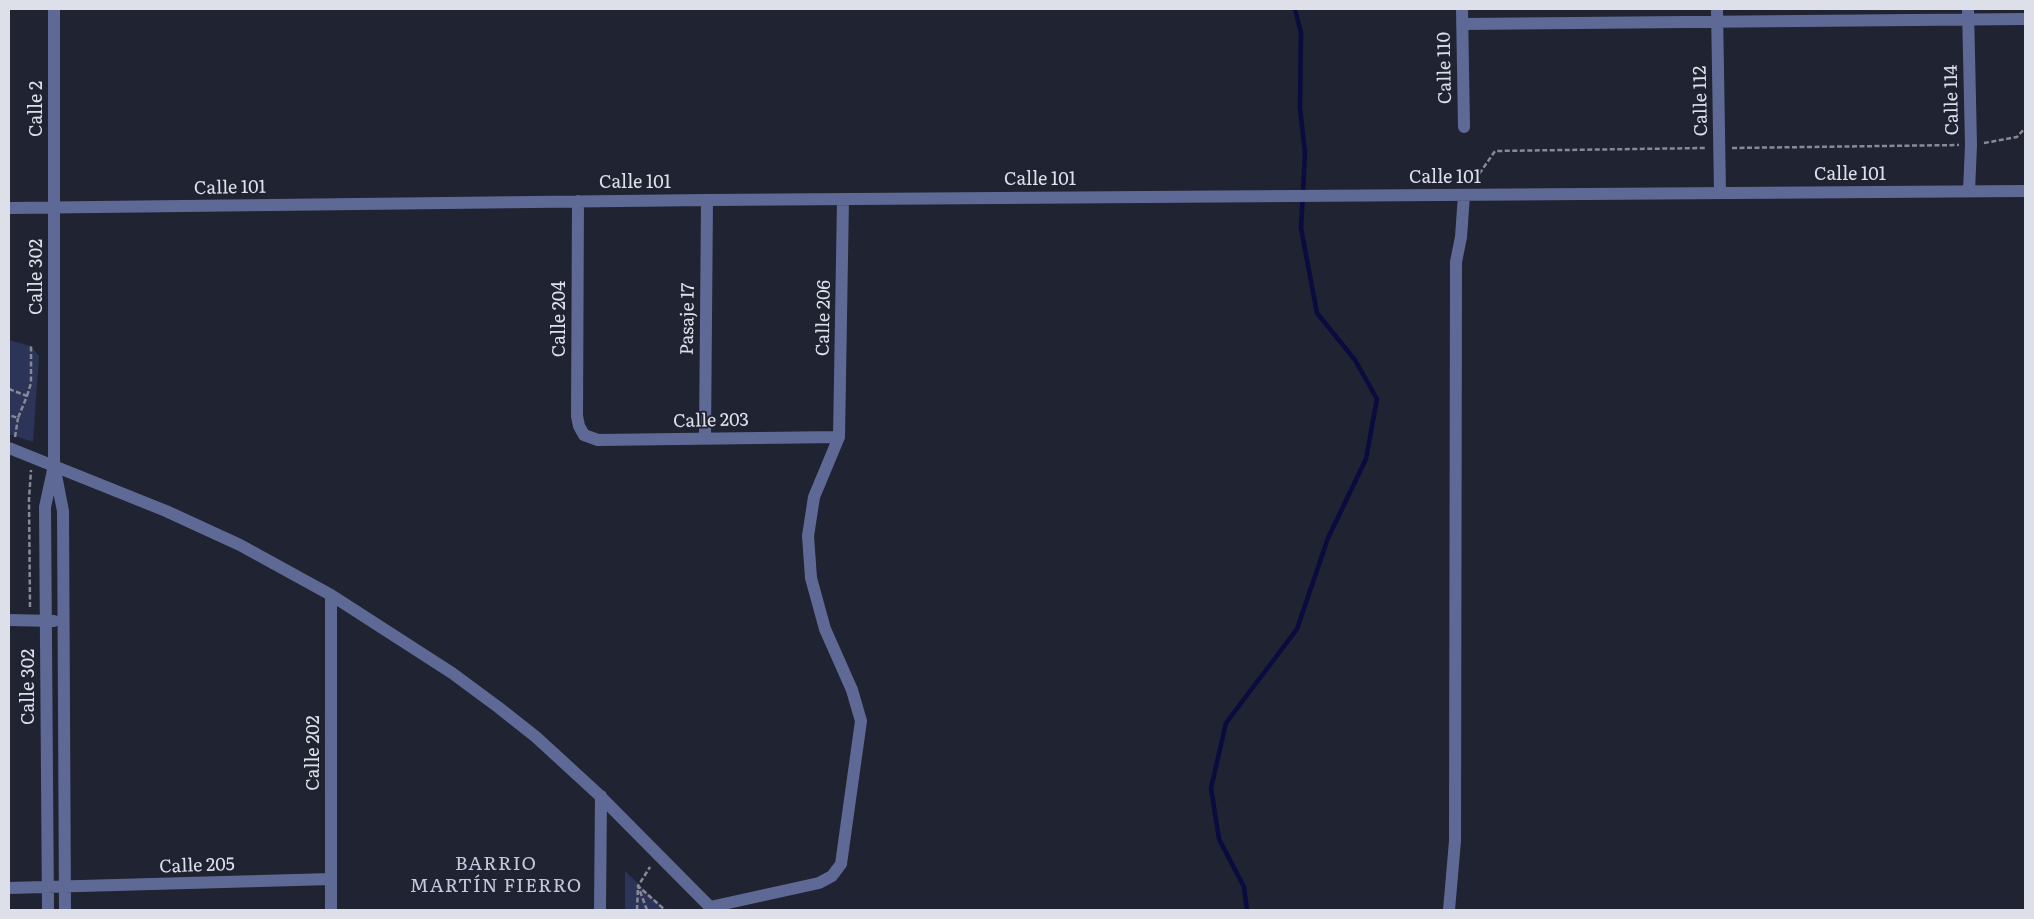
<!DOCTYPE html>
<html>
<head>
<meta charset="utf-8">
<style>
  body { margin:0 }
  #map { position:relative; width:2034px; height:919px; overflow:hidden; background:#202332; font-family:Literata,serif }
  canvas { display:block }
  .frame { position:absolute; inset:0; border:10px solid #dde0e9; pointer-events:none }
</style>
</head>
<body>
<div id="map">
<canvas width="2034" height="919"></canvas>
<div class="frame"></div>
</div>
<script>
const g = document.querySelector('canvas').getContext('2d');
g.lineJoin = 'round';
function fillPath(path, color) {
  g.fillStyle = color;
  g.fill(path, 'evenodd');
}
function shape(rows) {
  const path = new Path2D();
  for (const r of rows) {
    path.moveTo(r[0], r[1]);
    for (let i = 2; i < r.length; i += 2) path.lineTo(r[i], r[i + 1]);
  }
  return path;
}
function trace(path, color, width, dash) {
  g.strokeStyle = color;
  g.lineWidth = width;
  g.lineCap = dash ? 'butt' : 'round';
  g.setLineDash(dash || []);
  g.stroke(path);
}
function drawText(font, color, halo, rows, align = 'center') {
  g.font = font + ' Literata,serif';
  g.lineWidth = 4;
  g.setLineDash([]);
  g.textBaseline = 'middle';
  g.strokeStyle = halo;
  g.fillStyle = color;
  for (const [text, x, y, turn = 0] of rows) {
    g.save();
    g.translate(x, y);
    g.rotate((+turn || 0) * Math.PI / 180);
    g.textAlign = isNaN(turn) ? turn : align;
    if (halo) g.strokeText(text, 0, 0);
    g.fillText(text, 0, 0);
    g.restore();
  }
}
fillPath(shape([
  [9,340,31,346,39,356,33,442,9,434],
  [625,871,666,910,625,910]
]), '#2c3558');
trace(shape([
  [1247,910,1244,887,1219,839,1211,788,1226,723,1297,629,1328,538,1366,459,1377,399,1355,360,1317,313,1301,228,1305,153,1300,108,1301,33,1295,9]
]), '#0a0b3e', 4.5);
trace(shape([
  [1984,143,2017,137,2025,128],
  [1732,148,1959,145],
  [1475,180,1495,151,1706,148],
  [9,389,27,396,18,418,9,415],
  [27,396,31,383,31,346],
  [15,437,18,418],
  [30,607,29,499,31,470],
  [637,910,638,886,665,910],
  [647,910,638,886,650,867]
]), '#878a96', 2.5, [5, 2.5]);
trace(shape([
  [54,9,54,465,63,511,65,910],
  [1462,9,1464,127],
  [1717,9,1720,193],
  [1968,9,1971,145,1969,191],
  [1462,24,2025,19],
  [578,201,577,416,579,426,584,435,598,440,839,437],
  [9,208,707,200,2025,191],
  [705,438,707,200],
  [9,448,166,511,240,545,331,595,452,673,498,707,536,737,597,793,713,910],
  [331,595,331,910],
  [9,620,54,621],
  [9,888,331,879],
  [710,907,819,883,832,876,841,864,861,721,852,690,825,629,811,578,808,536,814,497,839,437,843,199],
  [48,910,45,507,53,470],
  [600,910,601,796],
  [1449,910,1455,841,1456,262,1461,237,1464,195]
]), '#5e6a95', 12);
drawText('18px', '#dde0e9', '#202332', [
  ["Calle 110",1445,68,-91],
  ["Calle 114",1952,100,-91],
  ["Calle 112",1701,101,-91],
  ["Calle 2",37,109,-90],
  ["Calle 101",1850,175],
  ["Calle 101",1445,178],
  ["Calle 101",1040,180],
  ["Calle 101",635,183],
  ["Calle 101",230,188,-1],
  ["Calle 302",37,277,-90],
  ["Calle 206",824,318,-89],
  ["Calle 204",560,319,-90],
  ["Pasaje 17",688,319,-89],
  ["Calle 203",711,421,-1],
  ["Calle 302",29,687,-90],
  ["Calle 202",314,753,-90],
  ["Calle 205",197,866,-2]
]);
g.letterSpacing = '1px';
drawText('19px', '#c3c9dc', '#202332', [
  ["BARRIO",496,864],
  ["MARTÍN FIERRO",496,886]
]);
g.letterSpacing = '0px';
</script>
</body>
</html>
